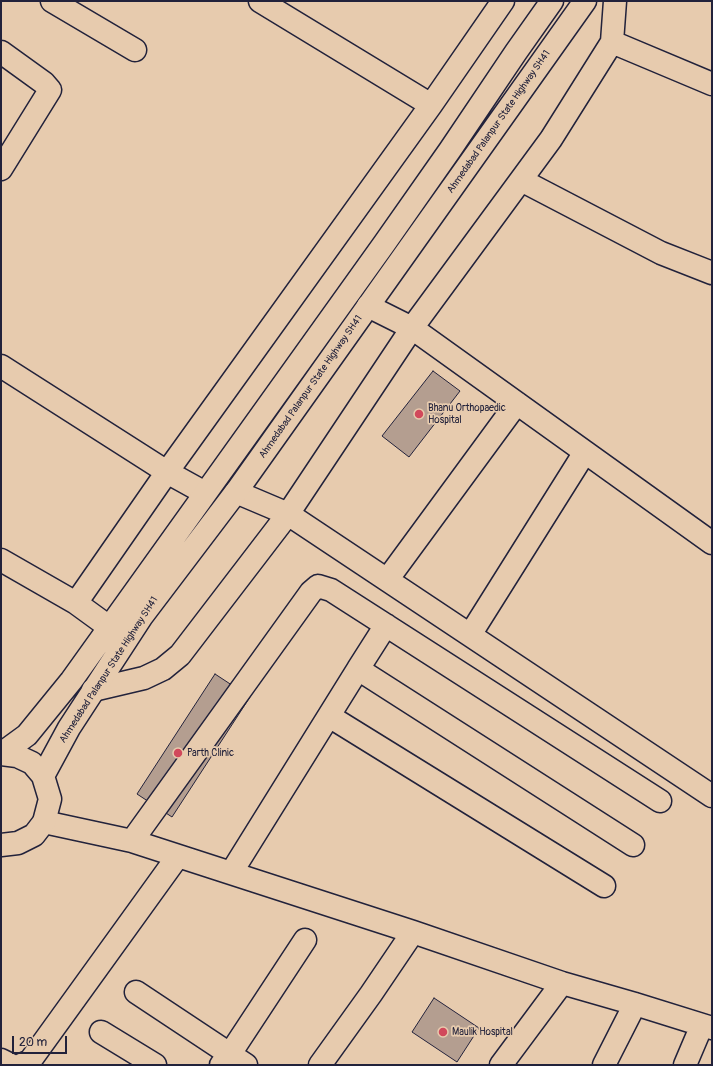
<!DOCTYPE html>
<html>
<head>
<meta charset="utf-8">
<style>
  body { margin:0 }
  #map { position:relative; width:713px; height:1066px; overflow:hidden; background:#e7cbae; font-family:Pangolin,sans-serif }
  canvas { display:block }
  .frame { position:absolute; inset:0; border:2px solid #22223b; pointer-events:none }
  .scale { position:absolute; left:12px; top:1036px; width:55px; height:18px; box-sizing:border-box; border:2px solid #22223b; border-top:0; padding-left:5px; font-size:12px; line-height:14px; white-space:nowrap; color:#22223b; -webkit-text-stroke:3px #e7cbae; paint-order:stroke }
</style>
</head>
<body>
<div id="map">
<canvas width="713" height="1066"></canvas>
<div class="frame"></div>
<div class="scale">20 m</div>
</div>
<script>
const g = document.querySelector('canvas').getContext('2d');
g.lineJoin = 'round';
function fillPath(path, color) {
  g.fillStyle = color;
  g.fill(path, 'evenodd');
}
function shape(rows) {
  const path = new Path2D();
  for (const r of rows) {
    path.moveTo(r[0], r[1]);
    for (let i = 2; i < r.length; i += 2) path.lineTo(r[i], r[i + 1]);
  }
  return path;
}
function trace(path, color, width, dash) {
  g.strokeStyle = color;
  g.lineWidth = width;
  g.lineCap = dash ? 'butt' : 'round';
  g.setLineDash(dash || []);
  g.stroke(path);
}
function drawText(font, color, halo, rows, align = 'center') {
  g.font = font + ' Pangolin,sans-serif';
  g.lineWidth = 3.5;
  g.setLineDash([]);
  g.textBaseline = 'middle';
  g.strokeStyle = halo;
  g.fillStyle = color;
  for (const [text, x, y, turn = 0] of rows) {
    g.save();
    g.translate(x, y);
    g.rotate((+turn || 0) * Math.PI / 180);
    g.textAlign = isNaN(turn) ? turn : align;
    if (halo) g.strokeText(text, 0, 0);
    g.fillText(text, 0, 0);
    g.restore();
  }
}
const building = shape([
  [433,371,460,391,409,457,382,436,433,371],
  [215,674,250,697,172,817,137,794,215,674],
  [434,998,479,1028,457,1062,412,1032,434,998]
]);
fillPath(building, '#b49e90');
trace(building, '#22223b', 1);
const minor = shape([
  [52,1,135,50],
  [260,1,431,105],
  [612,42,712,84],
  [1,52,44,83,50,90,1,169],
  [521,180,661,253,712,273],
  [368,306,412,328,712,543],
  [1,366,167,472,205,493],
  [236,492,288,514,712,796],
  [1,560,76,603],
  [387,580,517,403],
  [109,627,76,603,167,472,431,105,503,1],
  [470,635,585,452],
  [358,669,386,625],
  [93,690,144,678,163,669,180,655,288,514,412,328,551,139,612,42,615,1],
  [329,716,604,886],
  [44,822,132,841,413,932,562,983,635,1004,712,1028],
  [132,841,311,592,318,586,331,590,660,801],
  [231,873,358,669,633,845],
  [136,992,246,1065],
  [101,1032,155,1065],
  [1,1060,11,1065],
  [21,1065,30,1061,178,856],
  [221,1065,230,1054,305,940],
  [320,1065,371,994,413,932],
  [501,1065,562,983],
  [604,1065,635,1004],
  [685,1065,702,1025]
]);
const major = shape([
  [1,754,27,735,71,681,384,244,450,150,516,52,552,1],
  [1,754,17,756,32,763,43,776,50,799,44,822,34,835,18,843,1,845],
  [43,776,69,728,142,616,236,492,585,1]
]);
trace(minor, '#22223b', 25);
trace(major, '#22223b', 25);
trace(minor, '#e7cbae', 22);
trace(major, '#e7cbae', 22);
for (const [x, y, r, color] of [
  [419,414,5,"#d1495b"],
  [178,753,5,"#d1495b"],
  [443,1032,5,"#d1495b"]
]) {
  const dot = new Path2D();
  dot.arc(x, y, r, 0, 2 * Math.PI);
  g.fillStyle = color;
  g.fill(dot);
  trace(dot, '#e7cbae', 1.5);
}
drawText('10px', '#22223b', '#e7cbae', [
  ["Ahmedabad Palanpur State Highway SH41",499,122,-55],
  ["Ahmedabad Palanpur State Highway SH41",311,387,-55],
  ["Ahmedabad Palanpur State Highway SH41",109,670,-57]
]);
drawText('10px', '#22223b', '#e7cbae', [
  ["Bhanu Orthopaedic",428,408],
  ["Hospital",428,420],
  ["Parth Clinic",187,753],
  ["Maulik Hospital",452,1032]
], 'left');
</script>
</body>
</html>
